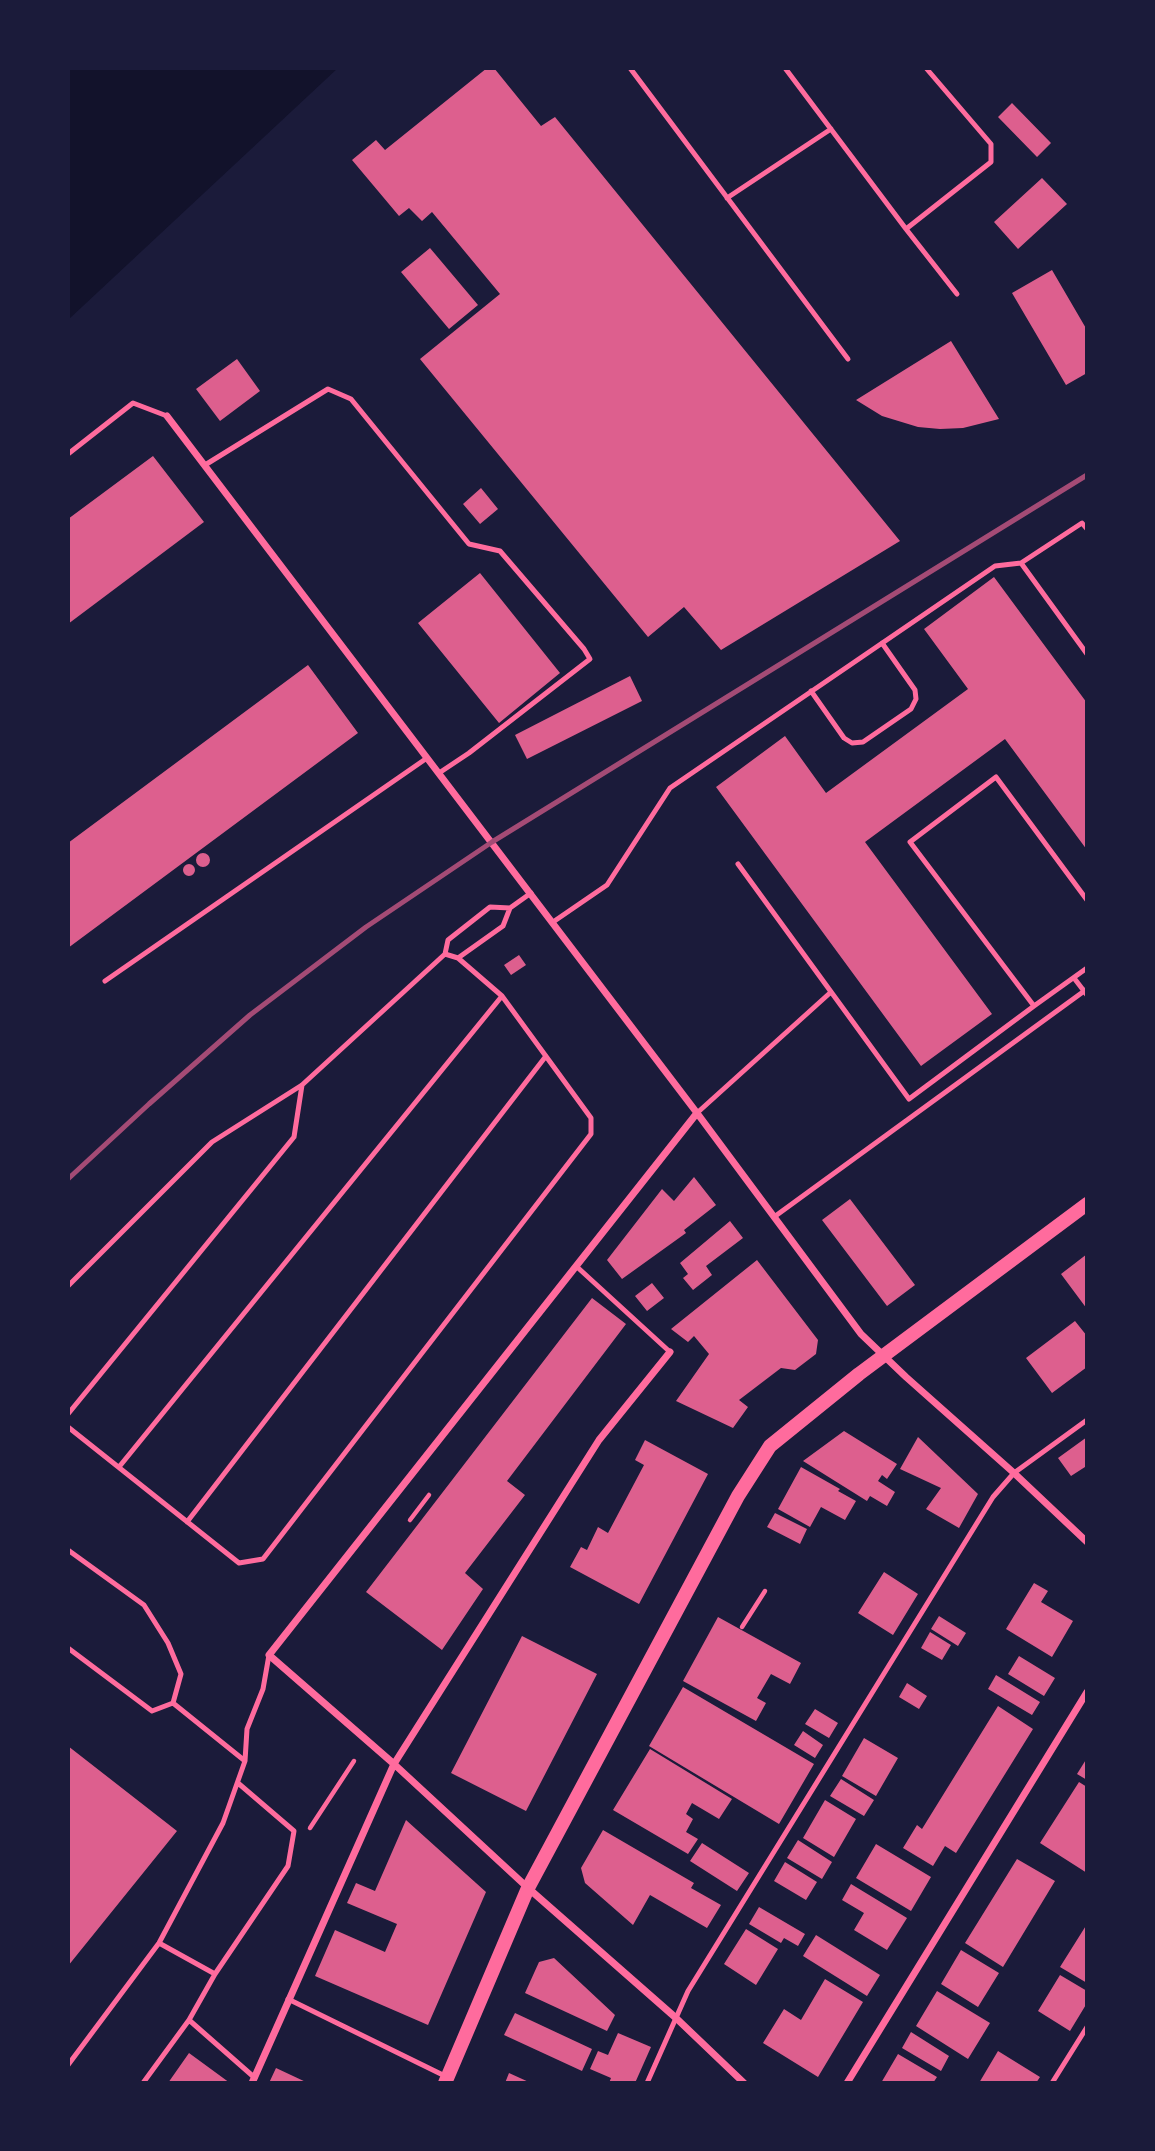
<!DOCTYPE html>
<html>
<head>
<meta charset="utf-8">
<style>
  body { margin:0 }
  #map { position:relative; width:1155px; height:2151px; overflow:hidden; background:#1b1b3a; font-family:"Roboto Serif",serif }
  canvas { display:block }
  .frame { position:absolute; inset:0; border:70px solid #1b1b3a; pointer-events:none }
</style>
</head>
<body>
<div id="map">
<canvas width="1155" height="2151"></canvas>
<div class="frame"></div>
</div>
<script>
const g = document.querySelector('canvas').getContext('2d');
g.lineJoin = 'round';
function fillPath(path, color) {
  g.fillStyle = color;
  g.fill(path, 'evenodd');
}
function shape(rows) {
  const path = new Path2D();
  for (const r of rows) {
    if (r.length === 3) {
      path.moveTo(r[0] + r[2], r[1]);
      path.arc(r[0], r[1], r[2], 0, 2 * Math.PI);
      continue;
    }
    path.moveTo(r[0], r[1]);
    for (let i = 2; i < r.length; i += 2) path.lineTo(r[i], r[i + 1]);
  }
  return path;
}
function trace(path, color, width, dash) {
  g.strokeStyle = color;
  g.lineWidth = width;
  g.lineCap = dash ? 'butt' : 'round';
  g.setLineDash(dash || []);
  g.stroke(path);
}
fillPath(shape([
  [68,68,338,68,68,320]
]), '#12122b');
fillPath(shape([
  [487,68,494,68,541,126,555,117,900,541,721,650,684,607,648,637,420,359,500,294,432,212,422,221,409,208,399,216,352,160,376,140,385,150],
  [1012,103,1051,143,1037,157,998,117],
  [1042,178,1067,204,1018,249,994,222],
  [430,248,478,305,449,329,401,272],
  [1052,270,1087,330,1087,373,1066,385,1012,293],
  [951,341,999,419,963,428,940,429,918,427,882,416,856,400],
  [237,359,260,391,220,421,196,389],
  [153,456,204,522,68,624,68,519],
  [481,488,498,509,480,524,463,504],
  [480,573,560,673,499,723,418,623],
  [994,577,1087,703,1087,850,1005,739,865,842,992,1014,921,1066,716,787,785,736,826,793,968,689,924,629],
  [308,665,358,733,68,948,68,843],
  [630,676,642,701,527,759,515,735],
  [203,860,7],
  [189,870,6],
  [519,955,526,965,511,975,504,965],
  [694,1177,716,1205,684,1230,686,1233,622,1279,607,1260,662,1189,674,1201],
  [850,1199,915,1285,887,1306,822,1220],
  [730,1221,743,1238,706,1266,712,1275,693,1290,683,1278,688,1274,680,1263],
  [1087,1254,1087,1309,1061,1274],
  [757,1260,818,1340,816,1354,795,1370,781,1368,739,1400,748,1407,733,1428,676,1401,709,1354,694,1336,688,1342,671,1329],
  [652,1283,664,1298,647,1311,635,1296],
  [592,1298,626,1324,507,1481,525,1495,465,1573,483,1589,442,1650,366,1592],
  [1075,1321,1087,1336,1087,1367,1052,1393,1026,1358],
  [844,1431,897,1464,887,1479,882,1475,878,1481,895,1492,887,1506,870,1496,867,1501,803,1461],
  [918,1437,978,1494,959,1528,926,1509,941,1488,900,1469],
  [1087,1437,1087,1470,1085,1467,1071,1476,1058,1458],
  [645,1440,708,1474,639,1604,570,1567,581,1547,587,1550,598,1527,608,1533,644,1465,635,1460],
  [801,1467,840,1489,838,1491,856,1501,845,1520,821,1507,810,1527,778,1509],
  [775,1513,807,1529,800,1544,767,1527],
  [884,1572,918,1594,893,1635,858,1613],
  [1034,1583,1048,1591,1041,1602,1073,1621,1052,1657,1006,1629],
  [939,1616,966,1633,958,1646,931,1629],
  [718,1617,801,1663,790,1684,771,1674,757,1698,766,1703,756,1721,683,1681],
  [930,1632,951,1645,942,1660,921,1648],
  [522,1636,597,1674,526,1811,451,1773],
  [1019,1656,1055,1678,1044,1696,1008,1674],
  [996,1675,1040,1702,1032,1715,988,1689],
  [907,1683,927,1696,919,1709,899,1697],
  [683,1687,814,1764,779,1824,649,1746],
  [998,1706,1033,1729,956,1853,945,1846,933,1866,903,1848,917,1825,922,1829],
  [815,1709,838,1723,829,1738,805,1724],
  [803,1731,823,1745,815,1758,794,1745],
  [864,1738,898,1758,876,1796,842,1776],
  [68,1746,177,1831,68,1966],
  [650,1749,732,1799,719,1819,692,1803,686,1814,693,1819,686,1832,698,1839,688,1854,613,1810],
  [1087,1758,1087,1780,1077,1774],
  [841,1779,874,1800,864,1816,830,1796],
  [1079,1782,1087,1787,1087,1873,1040,1843],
  [825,1800,856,1819,834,1857,803,1838],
  [406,1820,486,1892,428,2025,315,1976,335,1930,385,1952,397,1924,347,1903,356,1883,375,1891],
  [603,1830,694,1883,691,1888,721,1905,707,1928,650,1895,633,1925,585,1883,581,1868],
  [798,1840,832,1862,822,1879,787,1858],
  [702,1843,749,1873,737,1891,690,1861],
  [876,1844,931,1877,911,1911,856,1878],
  [1017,1859,1055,1881,1003,1967,965,1943],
  [785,1862,817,1882,806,1900,774,1881],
  [851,1884,907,1918,887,1950,854,1930,864,1913,842,1900],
  [759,1907,805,1934,798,1946,784,1938,781,1943,749,1924],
  [1087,1924,1087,1983,1060,1967],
  [746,1929,778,1949,756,1985,724,1964],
  [816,1935,880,1975,867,1996,803,1956],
  [961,1950,999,1973,978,2007,941,1984],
  [554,1958,615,2015,607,2031,525,1993,539,1962],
  [1060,1975,1087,1991,1087,2003,1070,2031,1038,2011],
  [825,1979,863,2002,818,2077,763,2043,784,2009,801,2020],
  [937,1991,990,2023,968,2059,916,2026],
  [515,2013,592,2049,582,2071,504,2035],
  [911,2032,949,2056,941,2071,902,2048],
  [618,2033,651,2047,635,2083,609,2083,611,2078,590,2069,598,2051,608,2055],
  [998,2051,1040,2077,1036,2083,979,2083],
  [189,2053,230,2083,168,2083],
  [898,2054,937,2077,933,2083,881,2083],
  [276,2068,308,2083,269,2083],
  [509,2073,531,2083,505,2083]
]), '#dd5f8e');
trace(shape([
  [410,1520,429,1495],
  [742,1627,765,1591],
  [310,1828,354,1761]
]), '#ff6b9d', 4.5);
trace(shape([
  [630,68,848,359],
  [785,68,906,229],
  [926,68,991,144,991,162,906,229,957,294],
  [727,198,831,129],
  [68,454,133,403,167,416],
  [205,465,328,389,351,399,469,544,500,551,584,649,590,659,469,753,439,773],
  [1087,529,1082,523,1021,563,1087,654],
  [811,691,844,738,852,743,863,742,911,709,916,699,915,690,882,643],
  [738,864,909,1099,1034,1006],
  [1087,900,996,777,910,842,1034,1006,1087,968],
  [510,908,490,907,448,940,445,954,458,958,503,926,510,908,531,893],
  [553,922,607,885,670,788,995,566,1021,563],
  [1074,978,1087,995],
  [105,981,427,758],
  [697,1113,831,992],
  [774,1217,1087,989],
  [576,1266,670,1352],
  [68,1286,212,1142,302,1085,445,954],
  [68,1414,294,1137,302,1085],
  [68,1427,239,1563,263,1559,591,1134,591,1118,502,996,458,958],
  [119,1467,502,996],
  [187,1522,546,1056],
  [68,1550,144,1605,168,1643,181,1674,173,1703],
  [68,1648,152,1711,173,1703],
  [173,1703,245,1761],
  [215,1974,288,1866,294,1831,238,1783],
  [288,1999,445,2076],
  [189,2020,255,2078],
  [68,2065,159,1943,223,1823,245,1761,247,1729,263,1689,269,1655],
  [143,2083,189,2020,215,1974,159,1943],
  [647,2083,688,1991,993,1497,1014,1473,1087,1420],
  [1052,2083,1087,2027]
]), '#ff6b9d', 5);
trace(shape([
  [167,416,697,1113,861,1334,906,1377,1014,1473,1087,1542],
  [697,1113,269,1655,394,1764,528,1888,676,2018,744,2083],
  [252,2083,394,1764,599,1440,670,1352],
  [847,2083,1087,1692]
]), '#ff6b9d', 7);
trace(shape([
  [445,2083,528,1888,738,1496,770,1446,859,1374,1087,1204]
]), '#ff6b9d', 14);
trace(shape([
  [68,1179,149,1104,250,1015,366,927,492,842,1087,475]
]), '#a44b75', 5);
</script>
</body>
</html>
